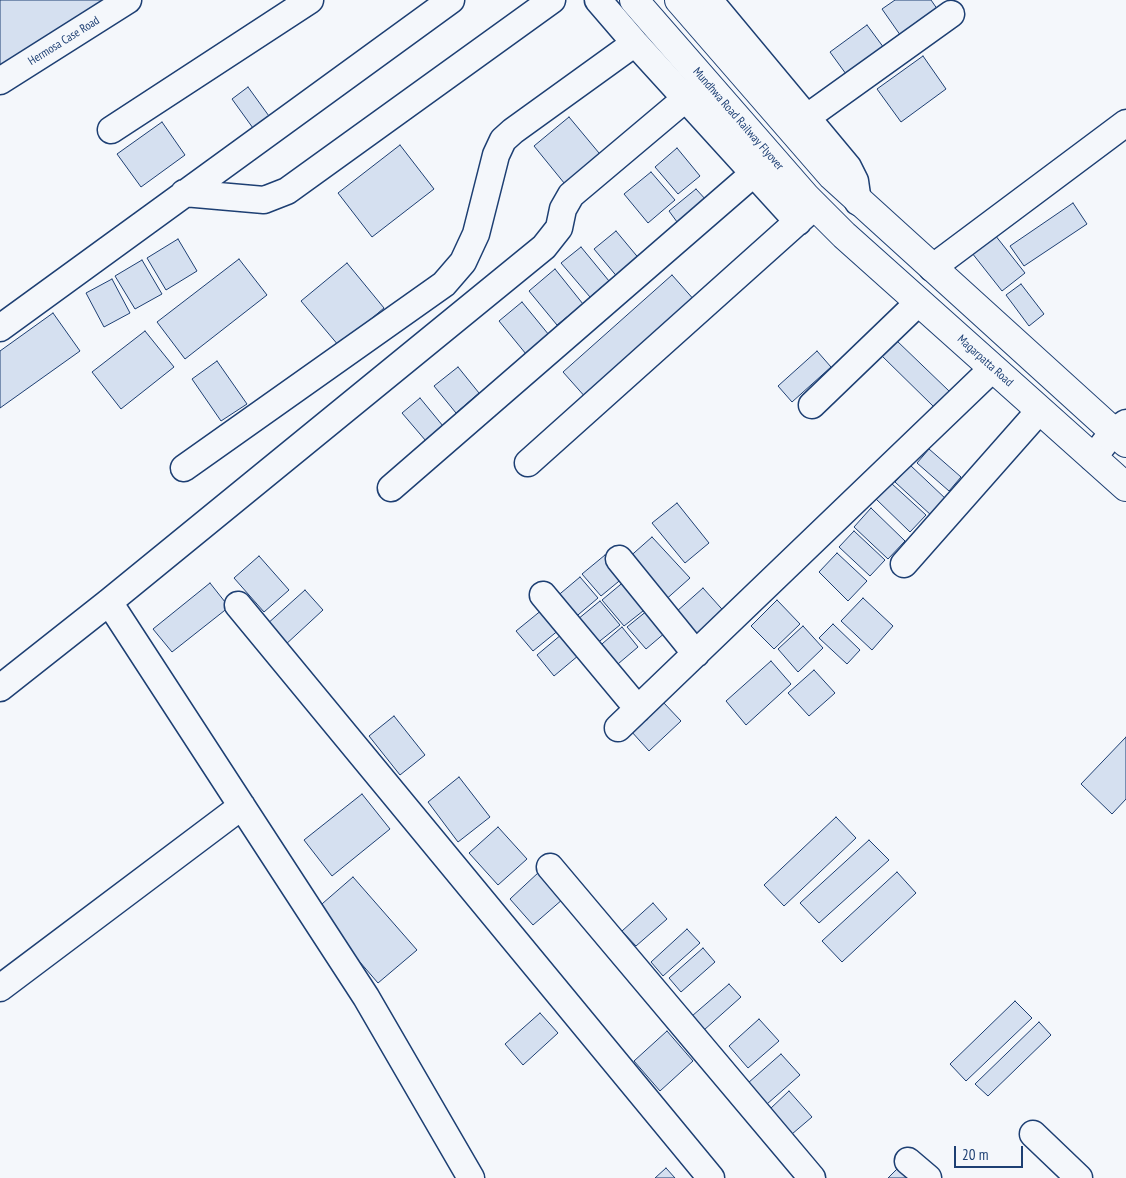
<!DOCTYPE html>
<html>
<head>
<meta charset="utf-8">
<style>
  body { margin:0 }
  #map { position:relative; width:1126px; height:1178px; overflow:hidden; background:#f4f7fb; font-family:"PT Sans Narrow",sans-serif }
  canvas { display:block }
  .scale { position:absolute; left:954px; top:1146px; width:69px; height:22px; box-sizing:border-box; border:2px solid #1d3f73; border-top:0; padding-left:6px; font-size:15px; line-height:18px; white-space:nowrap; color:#1d3f73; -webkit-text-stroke:4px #f4f7fb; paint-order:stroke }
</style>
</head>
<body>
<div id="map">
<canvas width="1126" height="1178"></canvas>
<div class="scale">20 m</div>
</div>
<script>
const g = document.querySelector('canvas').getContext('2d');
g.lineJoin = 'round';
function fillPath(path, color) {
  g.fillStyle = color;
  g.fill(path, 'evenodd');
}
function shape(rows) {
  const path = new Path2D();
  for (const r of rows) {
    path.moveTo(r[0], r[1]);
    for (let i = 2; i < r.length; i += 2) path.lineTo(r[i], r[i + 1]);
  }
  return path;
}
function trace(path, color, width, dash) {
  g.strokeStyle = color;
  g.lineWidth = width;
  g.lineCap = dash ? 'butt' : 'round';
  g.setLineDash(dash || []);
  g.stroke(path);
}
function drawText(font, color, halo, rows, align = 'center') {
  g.font = font + ' "PT Sans Narrow",sans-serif';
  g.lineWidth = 4;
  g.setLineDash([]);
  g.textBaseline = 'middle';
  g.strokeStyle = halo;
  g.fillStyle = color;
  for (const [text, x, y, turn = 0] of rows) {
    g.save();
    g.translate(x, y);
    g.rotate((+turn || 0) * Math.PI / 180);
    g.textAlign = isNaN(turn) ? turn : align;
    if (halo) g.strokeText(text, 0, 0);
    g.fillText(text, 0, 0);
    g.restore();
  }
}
const building = shape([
  [0,0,111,0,0,71,0,0],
  [895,0,931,0,940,13,903,39,882,9,895,0],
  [867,25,884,48,846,74,830,52,867,25],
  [923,56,946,89,901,122,877,89,923,56],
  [248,87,274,123,258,135,232,99,248,87],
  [569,117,604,159,569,189,534,146,569,117],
  [162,122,185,155,141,187,117,154,162,122],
  [400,145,434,189,372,237,338,193,400,145],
  [677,148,700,176,678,194,655,167,677,148],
  [651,172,675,200,648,223,624,194,651,172],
  [696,189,707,201,680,226,669,211,696,189],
  [1073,203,1087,224,1024,266,1010,246,1073,203],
  [616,231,641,261,619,279,594,249,616,231],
  [995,235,1025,273,1002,291,972,253,995,235],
  [178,239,197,271,166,290,147,258,178,239],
  [581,247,609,281,590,297,561,263,581,247],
  [239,259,267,295,185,359,157,322,239,259],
  [142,260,162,294,135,309,115,276,142,260],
  [347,263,384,308,339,346,301,301,347,263],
  [555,269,583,304,557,325,529,291,555,269],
  [672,275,696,302,587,399,563,372,672,275],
  [112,279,130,313,104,327,86,293,112,279],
  [1021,284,1044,314,1029,326,1006,295,1021,284],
  [522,302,549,335,526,354,499,321,522,302],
  [53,313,80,351,0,408,0,351,53,313],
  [145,331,174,367,121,409,92,372,145,331],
  [896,340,949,391,934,407,881,355,896,340],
  [817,351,831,367,792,402,778,386,817,351],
  [217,361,247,404,221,421,192,379,217,361],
  [458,367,479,393,456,413,434,386,458,367],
  [420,398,443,426,426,441,402,413,420,398],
  [929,449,961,477,949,491,917,463,929,449],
  [910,465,947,500,932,516,895,482,910,465],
  [891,483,926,515,910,532,876,499,891,483],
  [677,503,709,543,685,563,652,523,677,503],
  [871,508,905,541,888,559,854,527,871,508],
  [854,531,885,560,870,576,839,547,854,531],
  [652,537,690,578,663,602,626,560,652,537],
  [837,553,867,581,848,601,819,572,837,553],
  [605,555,624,577,601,596,582,574,605,555],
  [259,556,289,590,264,612,234,578,259,556],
  [580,577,598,598,572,620,555,598,580,577],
  [626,580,648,607,624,626,602,600,626,580],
  [210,583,229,607,172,652,153,629,210,583],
  [703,588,729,617,702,642,676,612,703,588],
  [305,590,323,610,284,646,266,625,305,590],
  [863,598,893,626,872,650,841,621,863,598],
  [777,600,800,624,774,649,751,626,777,600],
  [600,601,620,625,591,648,572,624,600,601],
  [548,605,565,625,533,651,516,631,548,605],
  [648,610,666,632,646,649,627,627,648,610],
  [833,624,860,650,847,664,819,638,833,624],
  [803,626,823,648,798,672,778,649,803,626],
  [622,627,638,647,612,669,596,649,622,627],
  [568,629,585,650,554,676,537,655,568,629],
  [771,661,791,684,746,725,726,701,771,661],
  [814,670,835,693,809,716,788,693,814,670],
  [663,702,681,721,649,751,631,731,663,702],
  [394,716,425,755,400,775,369,736,394,716],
  [1126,737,1126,799,1112,814,1081,784,1126,737],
  [459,777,490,817,458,842,428,802,459,777],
  [362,794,390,829,332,876,304,840,362,794],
  [836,817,856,838,784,906,764,885,836,817],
  [498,827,527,859,498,885,469,853,498,827],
  [869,840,889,860,819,923,800,903,869,840],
  [539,872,563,899,533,925,510,899,539,872],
  [897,872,916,893,842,962,822,941,897,872],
  [353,877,417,950,378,983,315,910,353,877],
  [653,903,667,919,636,946,622,931,653,903],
  [687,929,700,943,663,976,651,962,687,929],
  [703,948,715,962,681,992,669,978,703,948],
  [729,984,741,997,704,1030,692,1016,729,984],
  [1015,1001,1032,1018,966,1081,950,1064,1015,1001],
  [540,1013,558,1033,523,1065,505,1044,540,1013],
  [759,1019,779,1041,748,1068,729,1046,759,1019],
  [1039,1022,1051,1035,988,1096,975,1084,1039,1022],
  [667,1031,693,1061,660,1091,634,1061,667,1031],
  [781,1054,800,1075,767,1104,748,1083,781,1054],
  [789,1091,812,1117,792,1134,770,1109,789,1091],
  [899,1167,909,1178,888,1178,899,1167],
  [666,1168,675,1178,655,1178,666,1168]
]);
fillPath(building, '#d5e0f0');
trace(building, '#1d3f73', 1);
const minor = shape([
  [598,0,635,43,798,222],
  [709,0,848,167,855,181,858,202],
  [0,81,128,0],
  [806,118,951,14],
  [111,130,310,0],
  [184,193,264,200,287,191,552,0],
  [932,268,1126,123],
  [0,328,451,0],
  [812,405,919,302],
  [1093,458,1113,432,1126,423],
  [528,463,815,206],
  [184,468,444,284,463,262,476,234,496,155,503,140,513,131,635,43],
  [391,488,753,174],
  [619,559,696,654],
  [904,564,1040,410],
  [543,595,638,709],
  [109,602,366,997,471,1178],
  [238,605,711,1178],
  [0,688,109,602,544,247,559,228,563,209,571,195,685,99],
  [618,728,993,368],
  [550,867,812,1178],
  [0,988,242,806],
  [1033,1134,1079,1178],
  [908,1161,928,1178]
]);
const highway = shape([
  [634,0,806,197,844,235,1126,487],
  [679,0,832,176,1126,443]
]);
trace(minor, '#1d3f73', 29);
trace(highway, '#1d3f73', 30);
trace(minor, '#f4f7fb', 26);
trace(highway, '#f4f7fb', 28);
drawText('12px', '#1d3f73', '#f4f7fb', [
  ["Hermosa Case Road",64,41,-32],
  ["Mundhwa Road Railway Flyover",738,119,49],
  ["Magarpatta Road",985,361,42]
]);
</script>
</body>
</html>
